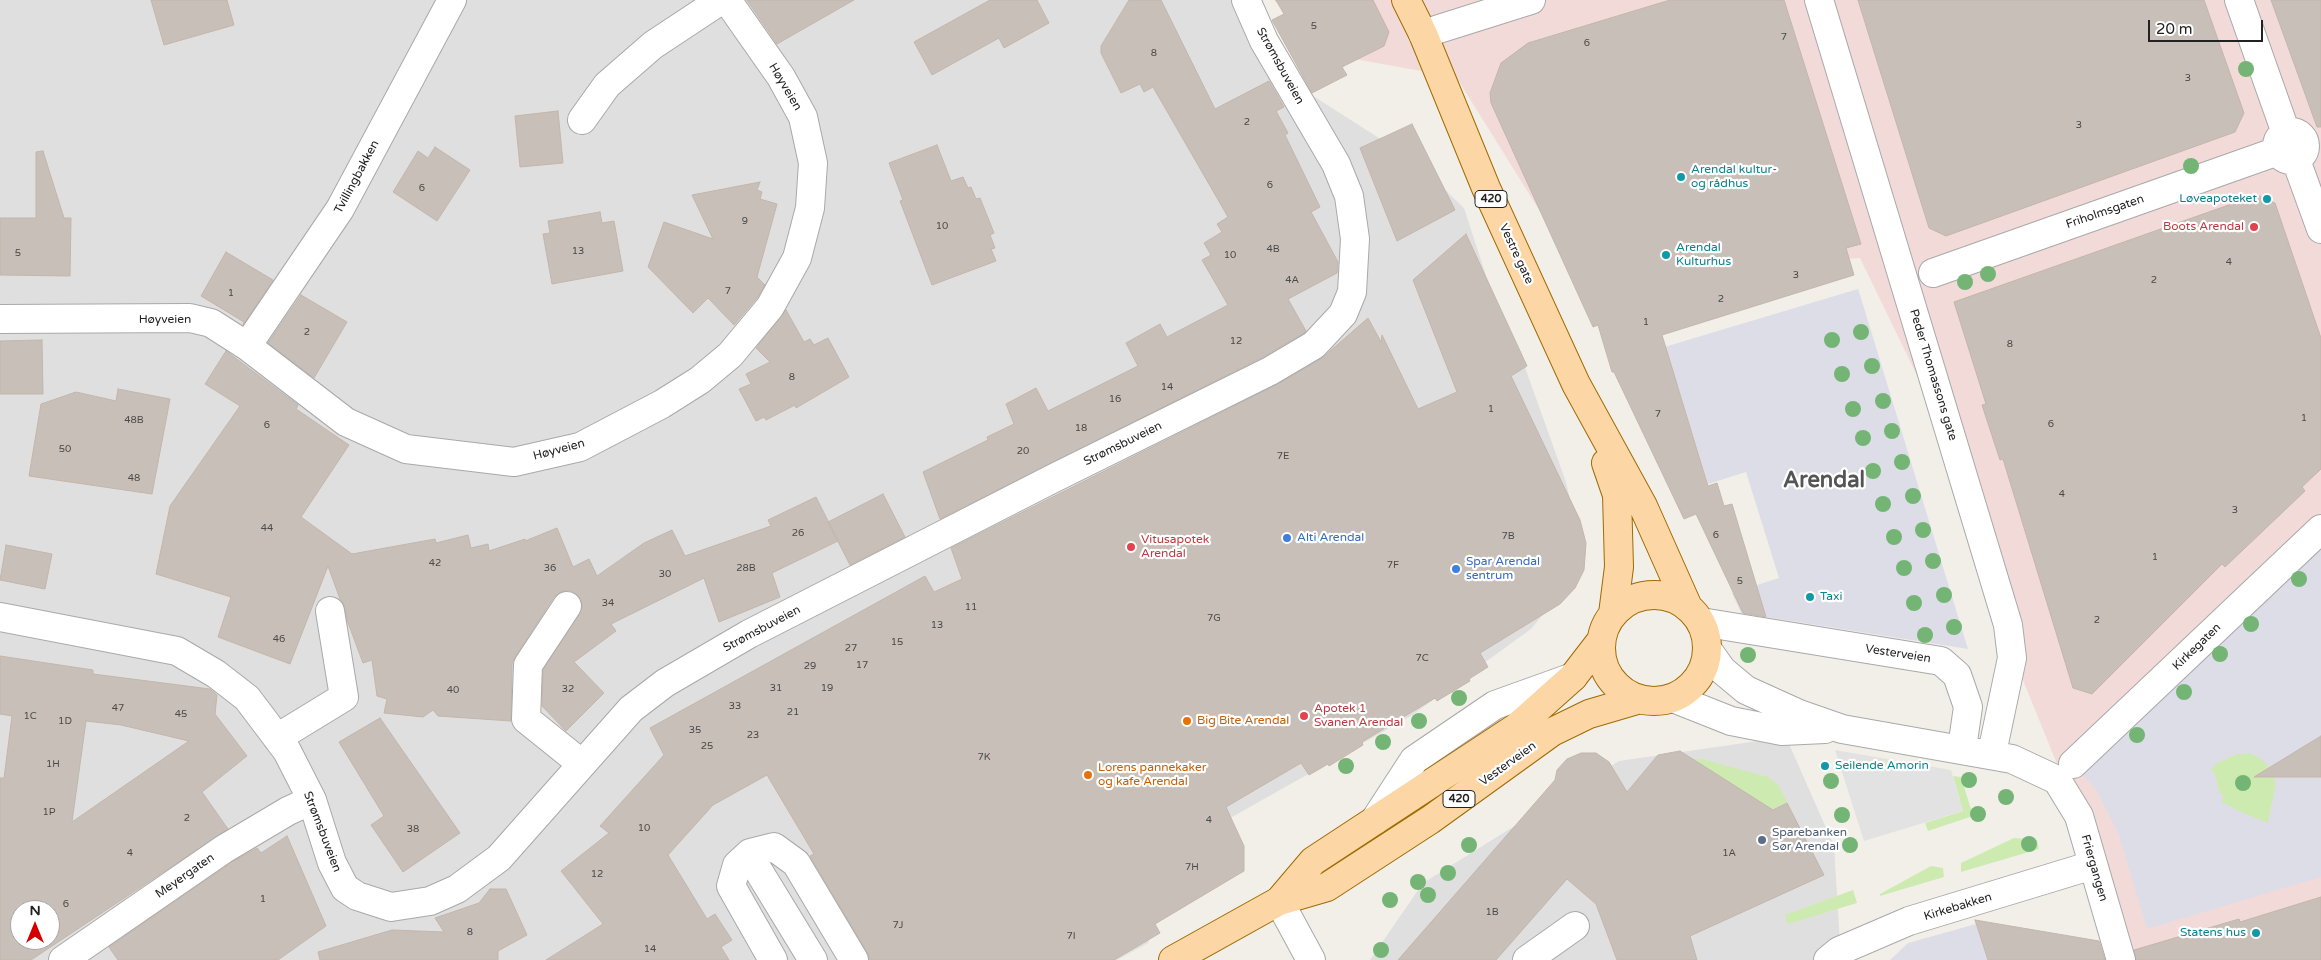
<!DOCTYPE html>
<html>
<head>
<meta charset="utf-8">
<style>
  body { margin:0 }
  #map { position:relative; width:2321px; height:960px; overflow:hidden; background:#f2efe9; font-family:"Varela Round",sans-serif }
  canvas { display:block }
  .north { position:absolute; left:10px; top:900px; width:50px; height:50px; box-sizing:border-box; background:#fff; border:1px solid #a7a7a7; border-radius:50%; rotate:0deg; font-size:14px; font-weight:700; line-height:20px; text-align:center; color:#222 }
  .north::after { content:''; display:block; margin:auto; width:18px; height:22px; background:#d40000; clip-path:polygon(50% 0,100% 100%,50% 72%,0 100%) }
  .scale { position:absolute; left:2148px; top:20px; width:115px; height:22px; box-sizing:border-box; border:2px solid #222; border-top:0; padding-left:6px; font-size:15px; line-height:18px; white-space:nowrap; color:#222; -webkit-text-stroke:4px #fff; paint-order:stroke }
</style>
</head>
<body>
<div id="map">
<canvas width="2321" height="960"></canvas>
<div class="north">N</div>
<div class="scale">20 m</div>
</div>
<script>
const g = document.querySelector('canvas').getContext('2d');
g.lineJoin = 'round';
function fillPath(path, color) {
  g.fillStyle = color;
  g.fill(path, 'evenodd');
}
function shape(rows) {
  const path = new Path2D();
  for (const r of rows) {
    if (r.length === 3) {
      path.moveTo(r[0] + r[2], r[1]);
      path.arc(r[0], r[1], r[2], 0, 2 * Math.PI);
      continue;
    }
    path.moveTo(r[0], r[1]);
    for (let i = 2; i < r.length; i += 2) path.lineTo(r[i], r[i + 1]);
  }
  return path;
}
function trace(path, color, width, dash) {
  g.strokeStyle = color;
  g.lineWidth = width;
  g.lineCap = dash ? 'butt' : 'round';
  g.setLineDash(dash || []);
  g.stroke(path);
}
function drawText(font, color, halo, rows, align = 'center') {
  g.font = font + ' "Varela Round",sans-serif';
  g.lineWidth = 4.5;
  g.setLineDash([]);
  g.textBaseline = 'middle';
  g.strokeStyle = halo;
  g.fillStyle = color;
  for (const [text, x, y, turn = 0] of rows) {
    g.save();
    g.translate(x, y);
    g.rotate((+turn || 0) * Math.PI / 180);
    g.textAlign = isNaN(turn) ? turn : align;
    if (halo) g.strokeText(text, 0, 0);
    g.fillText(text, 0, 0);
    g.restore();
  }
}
fillPath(shape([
  [0,0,1231,0,1299,87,1415,161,1464,208,1503,328,1522,359,1566,482,1585,564,1531,629,1411,716,1225,821,1162,911,1148,943,1117,960,0,960],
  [20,910,50,910,50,940,20,940],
  [1786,737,1834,846,1841,960,1370,960,1423,883,1619,761]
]), '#e0dfdf');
fillPath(shape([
  [1274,0,2321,0,2321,960,2125,960,2081,823,1994,609,1924,390,1860,258,1634,276,1559,242,1455,75,1443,75,1316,52]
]), '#f2dad9');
fillPath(shape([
  [2249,753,2257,756,2267,764,2273,773,2276,784,2268,823,2238,811,2222,802,2214,772,2209,771,2217,763,2237,754],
  [1693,759,1702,759,1768,777,1778,785,1787,802,1772,810],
  [1953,776,1961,777,1973,816,1928,831,1925,823,1963,811],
  [2014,838,2037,840,2039,849,1961,872,1961,863],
  [1931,866,1943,868,1944,877,1880,896,1880,894],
  [1853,890,1857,903,1788,924,1785,915]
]), '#cdebb0');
fillPath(shape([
  [1835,750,1951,770,1963,811,1864,841]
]), '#e2e2e2');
fillPath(shape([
  [1858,289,1861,298,1968,649,1741,613,1732,593,1779,578,1746,472,1708,484,1678,386,1651,351],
  [2321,529,2321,877,2147,929,2119,835,2097,791,2073,764],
  [2249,753,2257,756,2267,764,2273,773,2276,784,2268,823,2238,811,2222,802,2223,795,2219,792,2214,772,2210,770,2217,763,2237,754],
  [1976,924,1988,960,1890,960,1908,943]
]), '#dddde8');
const building = shape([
  [151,0,227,0,234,25,164,45,151,0],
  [747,0,854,0,777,44,747,0],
  [990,0,1037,0,1049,23,1004,48,999,38,932,75,914,42,990,0],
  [1129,0,1161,0,1215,109,1269,81,1284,107,1276,111,1288,133,1285,135,1320,207,1311,212,1338,262,1337,273,1288,299,1306,331,1304,333,1263,357,940,519,923,472,988,440,987,437,1014,424,1006,404,1036,388,1048,411,1138,366,1126,343,1160,324,1167,337,1228,305,1202,260,1211,255,1204,243,1222,232,1217,224,1228,217,1153,87,1144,92,1140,84,1121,93,1101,53,1101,46,1129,0],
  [1276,0,1373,0,1389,32,1384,46,1342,67,1347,75,1312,93,1272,20,1284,14,1276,0],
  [1670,0,1784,0,1861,244,1846,248,1854,275,1662,335,1708,486,1717,483,1724,506,1732,504,1766,617,1743,613,1696,514,1684,519,1614,372,1612,372,1598,325,1593,327,1491,103,1490,93,1501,63,1528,43,1670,0],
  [1858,0,2204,0,2244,113,2235,132,1946,236,1929,228,1858,0],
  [2271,0,2321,0,2321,127,2317,127,2271,0],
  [558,111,563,163,520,167,515,116,558,111],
  [1412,124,1455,210,1397,241,1360,148,1412,124],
  [937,145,951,181,963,177,968,188,971,187,976,199,980,198,994,233,990,235,995,248,991,249,996,261,932,285,900,201,903,200,889,163,937,145],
  [435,147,470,170,437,221,393,192,418,151,428,158,435,147],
  [43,151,64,218,71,218,70,276,0,275,0,218,36,218,36,152,43,151],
  [760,182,757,190,762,192,760,199,777,204,757,277,765,285,757,298,734,325,708,298,693,313,648,267,664,222,713,239,692,195,760,182],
  [2257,195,2275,203,2321,338,2321,469,2302,487,2305,491,2225,567,2222,564,2092,694,2073,688,2003,459,2000,460,1982,405,1986,404,1954,302,2257,195],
  [600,212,602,223,614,221,623,271,552,284,543,234,550,233,548,221,600,212],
  [1466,234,1527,366,1511,376,1580,520,1586,543,1584,570,1575,588,1560,604,1480,653,1488,667,1469,679,1470,681,1437,701,1435,698,1362,742,1363,745,1329,766,1328,764,1309,775,1301,763,1226,807,1244,846,1244,871,1155,924,1160,933,1114,960,870,960,867,952,810,856,814,854,767,775,713,805,668,855,707,919,715,914,732,940,721,947,729,960,546,960,603,924,561,871,609,833,600,826,664,755,650,728,925,576,934,592,962,579,951,548,1278,384,1322,358,1368,318,1381,342,1382,335,1418,409,1457,392,1413,280,1466,234],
  [226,252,273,280,243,325,244,322,201,296,226,252],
  [301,295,347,322,314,378,268,343,301,295],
  [786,310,804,342,810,339,814,345,828,338,849,377,796,408,795,405,766,420,764,417,756,421,739,389,751,384,746,374,770,362,756,348,786,310],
  [42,340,43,394,0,394,0,341,42,340],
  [226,351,298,405,296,409,349,445,301,517,352,554,435,539,436,543,468,535,471,548,488,544,489,551,525,539,525,541,557,528,573,567,589,559,597,576,644,543,672,530,685,556,771,526,768,520,816,497,838,541,772,573,780,597,719,622,704,578,611,624,616,631,574,662,604,693,566,731,542,706,543,670,582,607,581,599,575,593,568,590,560,592,554,597,515,657,512,664,511,721,438,716,433,710,423,717,384,713,387,699,377,696,372,660,363,663,347,620,345,608,340,599,328,566,290,664,218,637,231,597,156,574,170,506,240,406,205,384,226,351],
  [118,389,170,399,152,494,29,476,41,404,76,392,116,401,118,389],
  [883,494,905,537,850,565,828,522,883,494],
  [6,545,52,554,45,589,0,580,6,545],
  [0,656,93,670,93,674,210,689,217,695,215,714,247,756,202,792,228,829,31,960,0,960,0,778,4,778,12,716,0,714,0,656],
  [86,721,121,725,189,741,72,822,86,721],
  [20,910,50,910,50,940,20,940,20,910],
  [380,718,460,833,403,872,371,825,384,816,339,742,380,718],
  [2321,736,2321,777,2254,777,2321,736],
  [1680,751,1773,810,1787,803,1824,875,1690,936,1697,960,1617,960,1596,904,1567,879,1496,960,1398,960,1555,780,1557,770,1567,759,1581,753,1596,753,1609,762,1627,792,1658,755,1680,751],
  [287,836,326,926,278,960,118,960,109,947,232,862,257,848,261,853,287,836],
  [490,889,506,889,527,935,498,951,498,960,320,960,318,952,392,930,444,932,435,918,479,903,490,889],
  [2321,897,2321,960,2136,960,2134,950,2239,919,2240,922,2321,897],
  [1975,920,2099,941,2105,960,1988,960,1975,920]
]);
fillPath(building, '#c7bfb8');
trace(building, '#c4b6ab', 1);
const minor = shape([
  [1819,0,2008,625,2012,658,1992,753],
  [2239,0,2286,133],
  [1423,34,1531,0],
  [582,120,607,85,653,45,721,0],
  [2291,146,14],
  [2296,160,2321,229],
  [1933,273,2278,151],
  [0,319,190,318,211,323,247,346,346,422,406,449,514,462,580,447,662,404,700,380,730,355,770,307,797,258,810,208,813,163,803,117,781,77,727,0],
  [247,346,340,209,452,0],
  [567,606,528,665,526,719,582,764],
  [0,617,177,651,216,674,247,698,287,751,312,800,332,863,345,888,357,896,391,907,430,901,457,889,499,858,631,709,665,683,749,634,1054,478,1270,371,1314,345,1343,314,1352,292,1355,239,1349,196,1336,164,1264,41,1246,0],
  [1701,622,1941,661,1957,675,1966,701,1968,707,1962,748],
  [1707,649,1722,670,1746,690,1799,714,1842,729,2012,759,2057,780,2079,816,2121,960],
  [1673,698,1731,721,1782,731,1825,729],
  [277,738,344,697,330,611],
  [2073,764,2321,529],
  [1375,820,1414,760,1495,705,1573,677],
  [755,865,813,960],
  [1279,901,1311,960],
  [63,960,224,849,288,811,312,800],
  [773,960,731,886,737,865,750,853,774,847,796,863,854,960],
  [1527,960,1575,926],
  [1828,960,1839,951,1909,921,2093,865]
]);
const major = shape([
  [1406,0,1423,34,1486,188,1576,384,1643,506,1688,607],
  [1606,463,1617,495,1619,567,1613,614],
  [1654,648,53],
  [1279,901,1313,861,1517,727,1573,677,1600,642],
  [1173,960,1279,901,1327,887,1430,820,1552,732,1589,714,1640,699]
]);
trace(minor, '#a9a9a9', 30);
trace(major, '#a06b00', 30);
trace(minor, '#fff', 28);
trace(major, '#fcd6a4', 28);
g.fillStyle = '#74b475';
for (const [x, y] of [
  [2246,69],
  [2191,166],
  [1988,274],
  [1965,282],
  [1861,332],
  [1832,340],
  [1872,366],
  [1842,374],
  [1883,401],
  [1853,409],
  [1892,431],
  [1863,438],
  [1902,462],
  [1873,471],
  [1913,496],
  [1883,504],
  [1923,530],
  [1894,537],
  [1933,561],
  [1904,568],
  [2299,579],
  [1944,595],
  [1914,603],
  [2251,624],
  [1954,627],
  [1925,635],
  [2220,654],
  [1748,655],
  [2184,692],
  [1459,698],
  [1419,721],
  [2137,735],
  [1383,742],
  [1346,766],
  [1969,780],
  [1831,781],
  [2243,783],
  [2006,797],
  [1978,814],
  [1842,815],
  [2029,844],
  [1469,845],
  [1850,845],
  [1448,873],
  [1418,882],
  [1428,895],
  [1390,900],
  [1381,950]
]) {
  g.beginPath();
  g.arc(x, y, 8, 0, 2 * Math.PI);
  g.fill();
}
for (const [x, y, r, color] of [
  [1681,177,5,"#0f9aa8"],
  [2267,199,5,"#0f9aa8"],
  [2254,227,5,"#e0444e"],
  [1666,255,5,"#0f9aa8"],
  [1287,538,5,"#3f7fe0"],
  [1131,547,5,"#e0444e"],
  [1456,569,5,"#3f7fe0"],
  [1810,597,5,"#0f9aa8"],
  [1304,716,5,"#e0444e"],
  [1187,721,5,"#e8710a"],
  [1825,766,5,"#0f9aa8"],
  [1088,775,5,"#e8710a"],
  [1762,840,5,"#5c6f8a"],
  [2256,933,5,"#0f9aa8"]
]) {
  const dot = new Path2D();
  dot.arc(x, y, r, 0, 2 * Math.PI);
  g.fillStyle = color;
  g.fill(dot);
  trace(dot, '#fff', 2);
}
drawText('10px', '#4b4948', null, [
  ["5",1314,26],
  ["7",1784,37],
  ["6",1587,43],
  ["8",1154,53],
  ["3",2188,78],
  ["2",1247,122],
  ["3",2079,125],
  ["6",1270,185],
  ["6",422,188],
  ["9",745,221],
  ["10",942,226],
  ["4B",1273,249],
  ["13",578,251],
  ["5",18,253],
  ["10",1230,255],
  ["4",2229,262],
  ["3",1796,275],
  ["4A",1292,280],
  ["2",2154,280],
  ["7",728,291],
  ["1",231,293],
  ["2",1721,299],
  ["1",1646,322],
  ["2",307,332],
  ["12",1236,341],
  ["8",2010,344],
  ["8",792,377],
  ["14",1167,387],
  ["16",1115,399],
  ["1",1491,409],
  ["7",1658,414],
  ["1",2304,418],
  ["48B",134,420],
  ["6",2051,424],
  ["6",267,425],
  ["18",1081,428],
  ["50",65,449],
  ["20",1023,451],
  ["7E",1283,456],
  ["48",134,478],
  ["4",2062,494],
  ["3",2235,510],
  ["44",267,528],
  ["26",798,533],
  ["6",1716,535],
  ["7B",1508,536],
  ["1",2155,557],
  ["42",435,563],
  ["7F",1393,565],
  ["36",550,568],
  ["28B",746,568],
  ["30",665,574],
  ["5",1740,581],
  ["34",608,603],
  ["11",971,607],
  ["7G",1214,618],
  ["2",2097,620],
  ["13",937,625],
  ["46",279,639],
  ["15",897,642],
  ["27",851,648],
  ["7C",1422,658],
  ["17",862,665],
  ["29",810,666],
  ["31",776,688],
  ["19",827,688],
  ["32",568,689],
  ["40",453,690],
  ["33",735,706],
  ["47",118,708],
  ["21",793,712],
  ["45",181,714],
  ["1C",30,716],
  ["1D",65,721],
  ["35",695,730],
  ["23",753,735],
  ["25",707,746],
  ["7K",984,757],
  ["1H",53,764],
  ["1P",49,812],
  ["2",187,818],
  ["4",1209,820],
  ["10",644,828],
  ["38",413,829],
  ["4",130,853],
  ["1A",1729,853],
  ["7H",1192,867],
  ["12",597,874],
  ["1",263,899],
  ["6",66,904],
  ["1B",1492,912],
  ["7J",898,925],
  ["8",470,932],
  ["7I",1071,936],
  ["14",650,949]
]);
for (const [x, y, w] of [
  [1491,199,32],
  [1459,799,32]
]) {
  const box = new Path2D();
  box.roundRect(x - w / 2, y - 8.5, w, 17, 4);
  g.fillStyle = '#fff';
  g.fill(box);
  trace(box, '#222', 1);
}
drawText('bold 11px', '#222', null, [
  ["420",1491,199],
  ["420",1459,799]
]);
drawText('12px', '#222', '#fff', [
  ["Strømsbuveien",1280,66,61],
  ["Høyveien",785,87,59],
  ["Tvillingbakken",357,177,-62],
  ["Friholmsgaten",2105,212,-19],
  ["Vestre gate",1516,254,65],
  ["Høyveien",165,320],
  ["Peder Thomassons gate",1933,375,73],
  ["Strømsbuveien",1123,444,-26],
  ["Høyveien",559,450,-15],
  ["Strømsbuveien",762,629,-28],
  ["Kirkegaten",2197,647,-44],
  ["Vesterveien",1898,654,9],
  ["Vesterveien",1508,764,-36],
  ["Strømsbuveien",322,832,69],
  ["Friergangen",2094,868,74],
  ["Meyergaten",185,876,-35],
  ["Kirkebakken",1958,907,-17]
]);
drawText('12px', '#0d838f', '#fff', [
  ["Arendal kultur-",1691,170],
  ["og rådhus",1691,184],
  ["Løveapoteket",2257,199,"right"],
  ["Arendal",1676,248],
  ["Kulturhus",1676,262],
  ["Taxi",1820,597],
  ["Seilende Amorin",1835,766],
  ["Statens hus",2246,933,"right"]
], 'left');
drawText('12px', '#be3a42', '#fff', [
  ["Boots Arendal",2244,227,"right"],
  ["Vitusapotek",1141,540],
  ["Arendal",1141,554],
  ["Apotek 1",1314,709],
  ["Svanen Arendal",1314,723]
], 'left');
drawText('12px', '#366cbe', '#fff', [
  ["Alti Arendal",1297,538],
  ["Spar Arendal",1466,562],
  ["sentrum",1466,576]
], 'left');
drawText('12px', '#c56008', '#fff', [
  ["Big Bite Arendal",1197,721],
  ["Lorens pannekaker",1098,768],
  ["og kafe Arendal",1098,782]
], 'left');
drawText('12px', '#4e5e75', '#fff', [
  ["Sparebanken",1772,833],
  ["Sør Arendal",1772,847]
], 'left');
drawText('bold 22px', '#555', '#fff', [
  ["Arendal",1824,481]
]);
</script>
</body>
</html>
